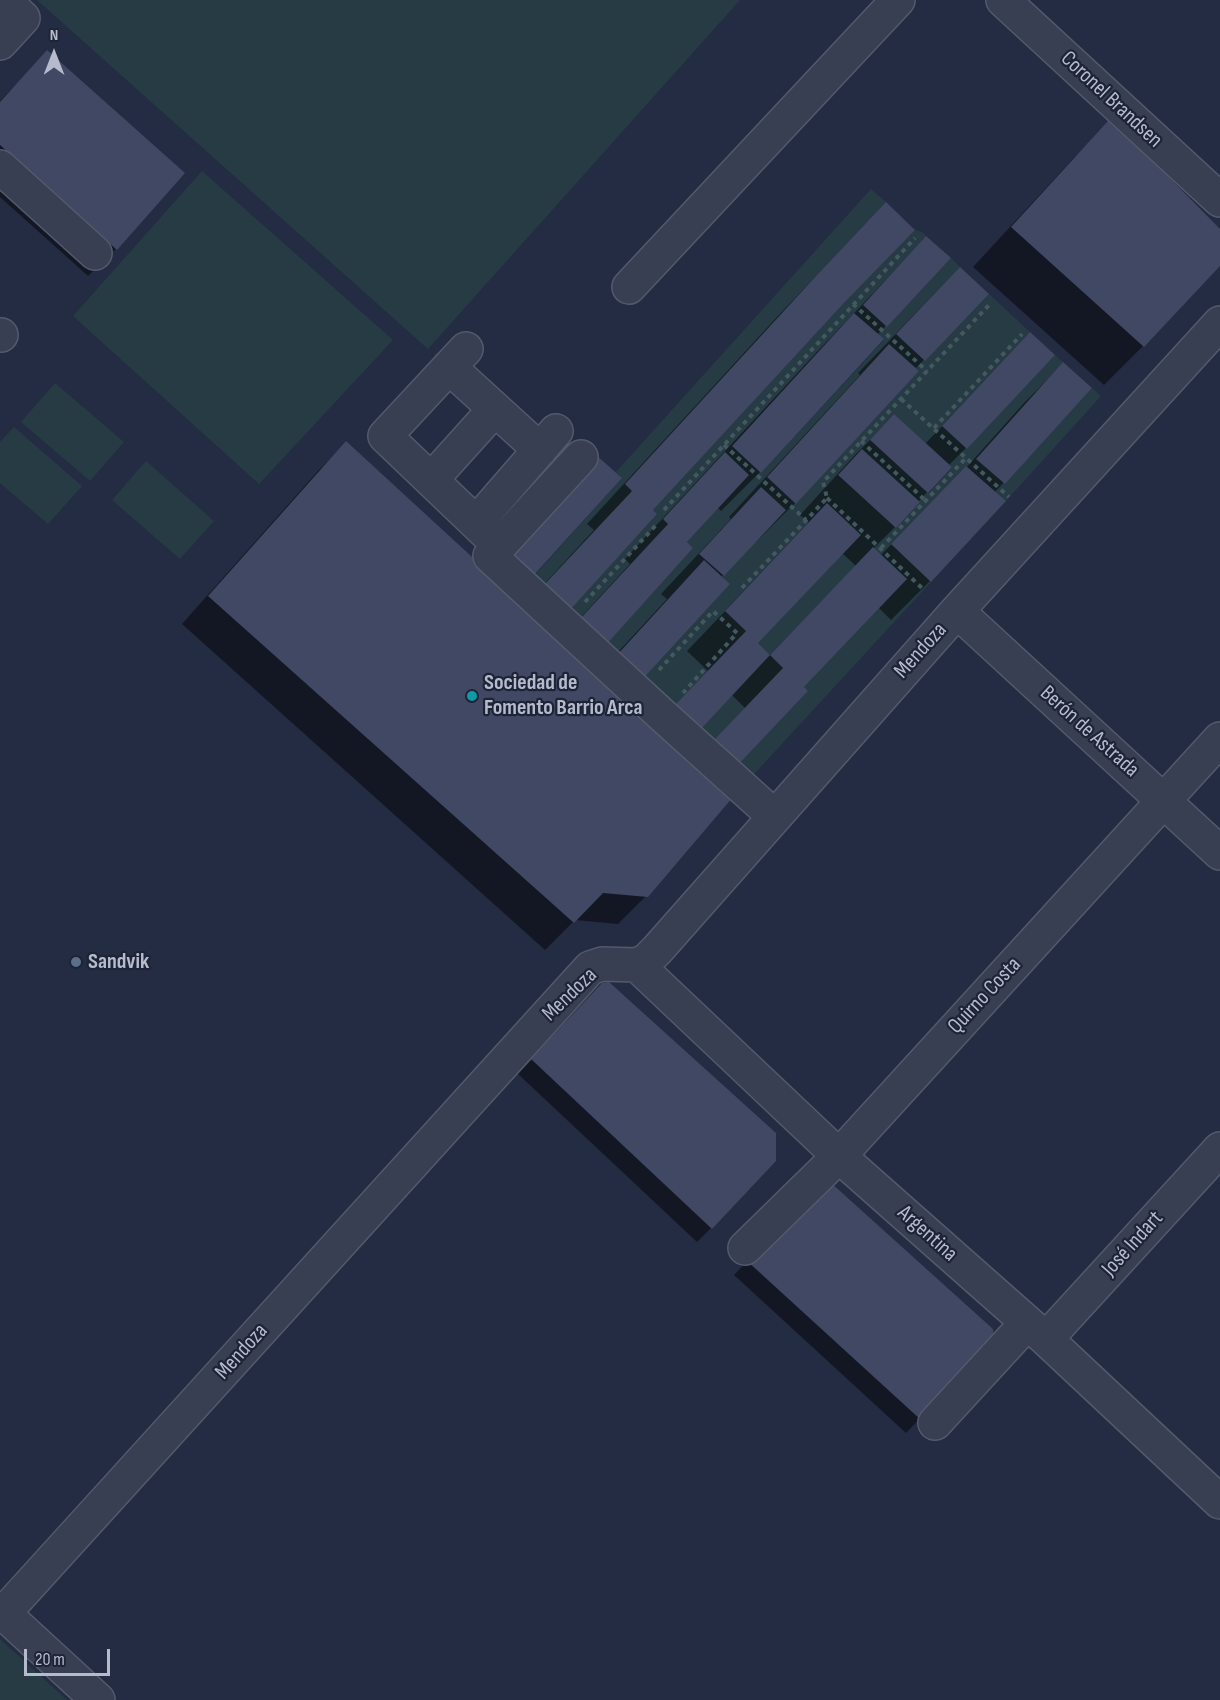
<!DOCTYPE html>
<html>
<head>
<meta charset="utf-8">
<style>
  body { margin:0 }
  #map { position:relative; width:1220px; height:1700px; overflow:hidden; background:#242c43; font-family:"Sofia Sans Condensed",sans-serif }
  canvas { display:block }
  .north { position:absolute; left:24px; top:24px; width:60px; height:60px; -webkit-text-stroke:4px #1d2437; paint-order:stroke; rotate:0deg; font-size:16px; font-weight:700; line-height:24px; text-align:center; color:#b5bacc }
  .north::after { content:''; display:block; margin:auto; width:21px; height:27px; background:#b5bacc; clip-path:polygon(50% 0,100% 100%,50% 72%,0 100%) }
  .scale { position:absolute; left:24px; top:1649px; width:86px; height:27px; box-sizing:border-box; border:3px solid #b5bacc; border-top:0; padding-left:8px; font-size:18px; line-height:21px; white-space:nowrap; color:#b5bacc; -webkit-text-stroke:4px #1d2437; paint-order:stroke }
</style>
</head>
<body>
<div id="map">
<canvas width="1220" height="1700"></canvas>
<div class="north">N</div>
<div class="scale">20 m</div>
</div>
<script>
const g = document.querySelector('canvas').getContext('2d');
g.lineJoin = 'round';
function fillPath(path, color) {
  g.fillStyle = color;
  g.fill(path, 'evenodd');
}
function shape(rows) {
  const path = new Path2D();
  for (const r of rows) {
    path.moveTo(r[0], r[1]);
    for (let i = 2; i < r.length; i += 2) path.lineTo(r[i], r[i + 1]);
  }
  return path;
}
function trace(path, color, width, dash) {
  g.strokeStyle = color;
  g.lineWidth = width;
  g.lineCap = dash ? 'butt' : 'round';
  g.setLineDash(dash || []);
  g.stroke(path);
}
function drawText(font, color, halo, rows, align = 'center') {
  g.font = font + ' "Sofia Sans Condensed",sans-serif';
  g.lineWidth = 4.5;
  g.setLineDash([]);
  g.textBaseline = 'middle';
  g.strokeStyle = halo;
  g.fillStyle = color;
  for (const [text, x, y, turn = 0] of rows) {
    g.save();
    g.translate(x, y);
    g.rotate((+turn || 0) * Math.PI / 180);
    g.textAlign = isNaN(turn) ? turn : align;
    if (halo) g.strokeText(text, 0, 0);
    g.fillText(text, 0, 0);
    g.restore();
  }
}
fillPath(shape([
  [37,0,740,0,428,349],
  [202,171,393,340,259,484,73,316],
  [871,189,886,202,816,276,625,484,632,491,543,587,568,611,657,514,653,510,844,303,915,230,922,232,926,236,863,305,887,327,951,258,960,267,896,333,924,361,989,294,1030,332,943,425,967,449,1055,355,1063,362,976,459,1005,484,1092,388,1101,396,1006,501,966,466,891,544,931,582,733,797,488,572,507,552,534,576,622,478,616,472],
  [854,313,884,340,761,473,732,445],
  [889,344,919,371,796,504,767,477],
  [894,414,952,467,929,493,870,441],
  [862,449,920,502,896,528,838,476],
  [725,452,749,475,687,542,693,548,604,645,578,621,668,524,663,519],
  [761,487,786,510,723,576,699,554],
  [827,503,861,535,758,642,725,610],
  [873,548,906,580,804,687,808,691,737,766,712,742,783,668,770,655],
  [704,560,730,584,641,681,615,656],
  [745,632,770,655,699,730,675,706],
  [55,383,124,442,90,481,21,422],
  [14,427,82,486,48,524,0,483,0,442],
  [146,461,214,521,180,559,112,500],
  [0,1639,67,1700,0,1700]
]), '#263b44');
fillPath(shape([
  [48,52,116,249,88,276,0,197,0,101],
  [1108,123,1220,264,1143,346,1104,385,973,267,1070,162],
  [926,238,949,258,877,335,760,472,721,511,717,507,685,542,603,645,597,675,667,599,661,594,731,519,729,517,860,375,858,373,921,308,987,294,915,369,917,371,795,503,756,542,755,541,721,577,640,680,654,727,708,671,687,651,809,523,800,515,855,455,894,416,925,444,1030,334,966,448,948,466,950,467,895,527,873,549,880,556,965,469,1024,403,1063,364,1090,388,994,493,930,581,891,620,878,607,802,687,736,765,646,896,618,924,575,920,545,950,182,624,318,471,346,443,486,573,532,575,523,607,594,530,587,524,777,317,848,243,844,302,651,510,568,610,560,640,630,564,625,559,815,354],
  [842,553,856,566,769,656,756,643],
  [731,694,745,708,693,763,678,749],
  [588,1000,711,1228,697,1242,518,1074],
  [804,1201,958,1379,906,1433,734,1275]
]), '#0007');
fillPath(shape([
  [47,50,185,173,117,250,0,145,0,102],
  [1108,121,1157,165,1220,229,1220,266,1144,347,1011,227],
  [886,202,915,230,844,303,653,510,657,514,569,611,542,587,632,491,625,484,816,276],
  [926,236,951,258,887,327,863,305],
  [960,267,989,294,925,361,896,334],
  [854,313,884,339,761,473,732,446],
  [1030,332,1055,355,967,449,942,426],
  [889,344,919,371,796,504,767,477],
  [1063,362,1092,388,1005,484,976,459],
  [894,414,952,467,928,493,870,440],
  [346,441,733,797,648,897,603,893,574,923,208,596],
  [862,449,920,502,896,528,838,475],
  [725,452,749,475,687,542,693,548,605,646,578,621,668,524,663,519],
  [596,455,622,478,533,576,507,552],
  [966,466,1006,501,931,582,891,544],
  [761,487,786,510,724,576,699,554],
  [827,503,861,535,758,643,770,655,873,547,907,579,804,687,808,691,737,766,712,742,783,668,770,655,700,730,674,706,746,631,725,611],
  [704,560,730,584,641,681,615,657],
  [609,982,776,1133,776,1161,712,1229,531,1059,602,983],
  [830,1182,993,1329,994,1342,921,1420,746,1260]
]), '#404863');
const minor = shape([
  [1003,0,1220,200],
  [0,43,23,18,4,0],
  [0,167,95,253],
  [629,287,898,0],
  [0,335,1,335],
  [466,349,385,436,499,545],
  [449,367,540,450],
  [581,457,490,556,662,715,774,816],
  [431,480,495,409],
  [476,523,556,431],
  [957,611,1220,853],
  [637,965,839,1156,1046,1339,1220,1502],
  [745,1248,839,1156,1220,739],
  [1046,1339,1220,1149],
  [935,1423,1027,1323],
  [0,1610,98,1700],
  [4,1613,590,968,602,964,637,965,647,960,657,950,957,611,1220,323]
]);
trace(minor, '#535a6c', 36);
trace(shape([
  [853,304,927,371],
  [901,399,1009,497],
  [934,428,1022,334],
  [861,441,926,501],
  [724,445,806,520],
  [827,498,924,590],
  [664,510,915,238],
  [881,548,966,458],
  [742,588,827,498,823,482,989,305],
  [585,602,657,524],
  [659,670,713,611,737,633,683,693]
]), '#445860', 4, [4.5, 4.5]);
trace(minor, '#383f52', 33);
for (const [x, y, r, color] of [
  [472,696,6,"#0f9aa8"],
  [76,962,6,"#5c6f8a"]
]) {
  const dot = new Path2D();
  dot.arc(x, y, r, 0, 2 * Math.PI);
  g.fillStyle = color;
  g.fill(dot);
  trace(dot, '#1d2437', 2);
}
drawText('22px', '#b5bacc', '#1d2437', [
  ["Coronel Brandsen",1111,100,43],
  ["Mendoza",921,651,-48],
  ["Berón de Astrada",1089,732,42],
  ["Mendoza",570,995,-44],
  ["Quirno Costa",985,996,-47],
  ["Argentina",927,1234,42],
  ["José Indart",1133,1244,-48],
  ["Mendoza",242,1352,-48]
]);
drawText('bold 22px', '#b5bacc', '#1d2437', [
  ["Sociedad de",484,683],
  ["Fomento Barrio Arca",484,708],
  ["Sandvik",88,962]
], 'left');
</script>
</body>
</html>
